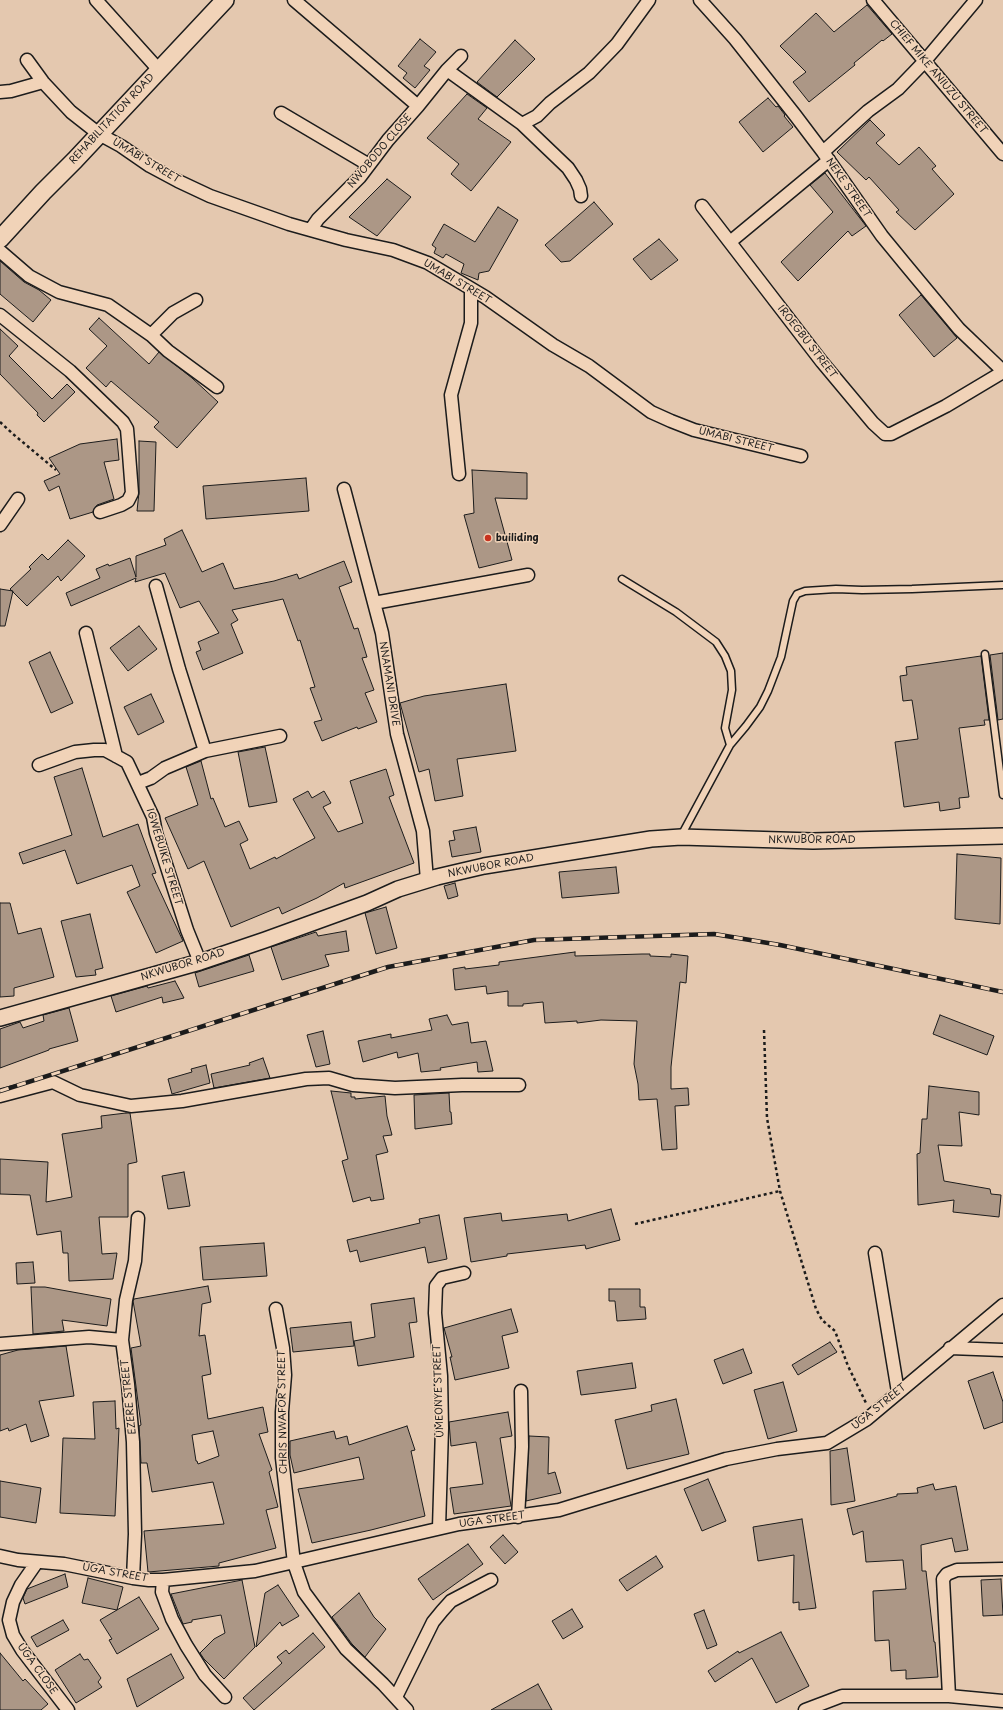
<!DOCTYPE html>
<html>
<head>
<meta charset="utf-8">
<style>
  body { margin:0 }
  canvas { display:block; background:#e4c8af }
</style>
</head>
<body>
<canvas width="1003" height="1710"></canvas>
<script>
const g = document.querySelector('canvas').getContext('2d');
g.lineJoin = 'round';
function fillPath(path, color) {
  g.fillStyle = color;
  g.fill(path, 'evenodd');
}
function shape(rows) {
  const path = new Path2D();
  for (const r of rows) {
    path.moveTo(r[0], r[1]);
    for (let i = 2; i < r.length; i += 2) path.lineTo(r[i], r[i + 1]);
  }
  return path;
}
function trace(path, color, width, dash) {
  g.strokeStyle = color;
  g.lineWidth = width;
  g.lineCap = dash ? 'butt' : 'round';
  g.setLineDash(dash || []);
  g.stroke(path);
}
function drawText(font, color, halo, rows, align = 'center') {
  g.font = font + ' "Playpen Sans",sans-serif';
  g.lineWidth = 3;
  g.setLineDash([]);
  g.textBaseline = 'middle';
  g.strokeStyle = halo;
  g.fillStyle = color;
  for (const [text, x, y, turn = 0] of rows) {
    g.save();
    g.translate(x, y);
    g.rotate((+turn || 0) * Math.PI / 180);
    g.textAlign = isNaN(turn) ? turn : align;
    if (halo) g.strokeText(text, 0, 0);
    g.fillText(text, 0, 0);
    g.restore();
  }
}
const building = shape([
  [867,5,892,34,883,41,882,40,854,63,855,65,809,102,793,82,806,72,780,46,816,13,834,32,867,5],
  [420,39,436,52,424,66,430,70,415,88,403,78,407,73,398,66,420,39],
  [515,40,535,59,497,97,477,82,515,40],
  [467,94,487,108,478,119,511,142,471,191,451,174,459,164,427,138,467,94],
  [768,98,776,107,778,106,785,115,784,116,793,127,763,152,739,122,768,98],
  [870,120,885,135,876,143,899,165,919,147,936,166,932,169,954,194,915,230,896,212,899,210,869,177,866,180,837,152,870,120],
  [825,173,866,226,852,236,848,231,798,281,781,262,833,212,810,185,825,173],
  [387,179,411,197,377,236,349,217,387,179],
  [594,202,613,224,570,261,561,262,545,245,594,202],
  [498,207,518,220,489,271,479,273,478,280,461,273,464,264,446,254,443,258,434,253,436,248,432,245,444,224,475,242,498,207],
  [659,239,678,260,651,280,633,259,659,239],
  [0,261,24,282,39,290,51,300,33,322,0,294,0,261],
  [921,295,957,338,934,357,899,315,921,295],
  [99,318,149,364,159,352,192,378,218,402,177,448,154,427,159,422,111,381,106,387,86,368,107,346,89,329,99,318],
  [0,329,18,346,9,356,52,399,67,384,75,392,44,422,37,415,38,413,0,374,0,329],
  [117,439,119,460,104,462,114,499,97,505,93,512,70,519,59,486,49,491,44,481,60,474,49,458,80,444,117,439],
  [139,441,156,442,154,511,137,511,139,492,139,441],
  [472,470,527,473,527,499,495,498,512,560,479,568,464,515,474,513,472,470],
  [306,478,309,511,206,519,203,486,306,478],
  [182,530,202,572,223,563,234,589,274,581,297,574,299,579,344,561,352,582,339,587,354,629,358,628,367,657,362,658,374,690,365,693,377,722,358,729,357,727,322,741,314,722,322,720,310,688,315,687,300,640,298,641,283,599,232,610,238,620,231,624,243,653,203,670,196,652,201,650,198,642,219,633,199,601,180,608,165,573,135,582,136,578,71,606,66,593,100,578,96,569,108,564,109,566,130,558,136,577,136,556,166,545,164,539,182,530],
  [68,540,85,556,61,581,58,576,27,606,10,589,31,569,29,567,42,554,48,560,68,540],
  [0,589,13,591,5,626,0,626,0,589],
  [139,626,157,649,128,671,110,648,139,626],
  [50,652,73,703,51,713,29,662,50,652],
  [1003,653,1003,719,998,720,990,655,1003,653],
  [981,656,989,720,984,720,985,725,959,728,969,797,959,798,960,808,940,811,939,802,904,807,895,742,918,739,912,700,903,701,900,676,907,675,906,667,981,656],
  [506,684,516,751,457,759,463,796,435,801,429,769,419,772,400,703,424,696,506,684],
  [151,694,164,722,138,735,124,707,151,694],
  [265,747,277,802,249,807,238,752,265,747],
  [201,761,211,799,213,798,225,827,239,821,248,840,240,844,250,869,275,857,276,859,315,838,293,799,308,791,312,798,324,791,331,803,323,807,338,832,363,823,350,781,386,769,394,795,389,797,414,863,345,888,344,883,317,898,282,914,279,907,231,927,204,861,188,869,165,818,198,805,186,767,201,761],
  [82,768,103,837,138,824,156,873,152,874,183,941,156,953,127,892,140,886,132,865,77,884,65,850,23,864,19,853,72,835,54,777,82,768],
  [476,827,481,852,452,857,449,841,455,840,453,831,476,827],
  [957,854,1001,858,1000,924,955,919,957,854],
  [616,867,619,893,562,898,559,872,616,867],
  [455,883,458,896,448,899,444,886,455,883],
  [0,903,10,903,18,934,41,928,54,977,14,988,14,996,0,997,0,903],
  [386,907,397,948,376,954,365,913,386,907],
  [90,914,103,968,95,970,96,975,76,977,61,921,90,914],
  [346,931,349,951,325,955,329,966,282,980,271,947,316,932,318,936,346,931],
  [575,952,575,956,642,954,650,954,650,956,671,957,671,954,688,956,686,983,680,982,671,1067,671,1089,688,1088,689,1105,675,1106,677,1149,662,1150,657,1099,639,1100,638,1084,634,1064,637,1021,601,1020,577,1023,577,1021,545,1023,543,1002,523,1004,523,1006,508,1006,508,991,487,994,486,986,455,990,453,969,465,967,465,969,499,965,499,962,575,952],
  [249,955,254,971,199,987,195,973,249,955],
  [175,981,184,998,163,1003,162,997,116,1012,111,996,147,986,148,988,175,981],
  [69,1008,78,1041,49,1049,49,1050,0,1068,0,1029,20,1022,23,1028,44,1021,43,1015,69,1008],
  [447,1015,452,1025,468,1022,471,1043,486,1041,493,1071,478,1072,477,1062,440,1068,441,1070,421,1072,418,1053,398,1058,397,1052,363,1062,358,1041,391,1034,391,1038,432,1030,429,1019,447,1015],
  [940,1015,994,1036,987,1055,933,1034,940,1015],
  [323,1031,330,1064,316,1067,307,1035,323,1031],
  [263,1058,270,1078,214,1088,211,1074,250,1065,249,1063,263,1058],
  [206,1065,210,1083,172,1094,168,1079,192,1072,191,1069,206,1065],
  [929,1086,979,1092,979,1115,959,1112,962,1146,938,1145,944,1181,990,1189,991,1194,1001,1195,999,1217,953,1212,954,1200,918,1205,917,1154,920,1153,922,1119,927,1119,929,1086],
  [331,1091,351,1093,351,1097,355,1097,355,1099,385,1096,387,1116,392,1135,383,1136,388,1152,376,1155,384,1199,371,1201,370,1197,353,1202,342,1161,348,1159,331,1091],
  [449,1093,450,1112,451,1112,452,1124,415,1129,414,1095,449,1093],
  [126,1113,130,1113,137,1162,128,1164,128,1217,99,1217,102,1254,117,1253,113,1279,69,1281,68,1253,63,1253,61,1231,37,1235,30,1195,0,1194,0,1159,48,1162,46,1202,72,1197,62,1134,102,1128,101,1116,126,1113],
  [184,1172,190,1206,168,1209,162,1176,184,1172],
  [611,1209,620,1240,586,1249,585,1245,507,1254,507,1256,471,1262,464,1218,501,1213,502,1221,567,1214,568,1221,611,1209],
  [439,1215,447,1259,428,1263,425,1247,360,1262,357,1250,350,1252,347,1240,420,1223,419,1219,439,1215],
  [264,1243,267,1276,203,1280,200,1247,264,1243],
  [33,1262,35,1283,17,1284,16,1263,33,1262],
  [208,1286,211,1302,202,1304,199,1336,205,1335,211,1374,202,1376,208,1419,263,1407,268,1432,259,1434,272,1470,269,1472,278,1507,266,1510,276,1548,219,1563,219,1566,148,1572,144,1531,224,1524,213,1482,152,1492,147,1463,141,1463,139,1426,141,1425,131,1348,141,1346,133,1301,134,1299,208,1286],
  [213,1431,219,1456,198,1464,197,1461,196,1461,192,1435,213,1431],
  [31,1287,45,1287,111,1299,107,1326,62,1320,64,1331,33,1334,31,1287],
  [609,1289,640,1289,640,1307,645,1307,646,1319,617,1321,615,1301,609,1301,609,1289],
  [414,1298,417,1322,409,1323,414,1357,358,1366,354,1341,375,1337,371,1304,414,1298],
  [511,1309,518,1332,502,1336,509,1368,455,1380,450,1357,452,1357,444,1328,511,1309],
  [351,1322,354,1346,293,1352,290,1328,351,1322],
  [830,1342,837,1352,798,1375,792,1365,830,1342],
  [66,1346,74,1396,39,1401,49,1436,31,1442,26,1424,9,1431,8,1428,0,1431,0,1355,18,1350,66,1346],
  [743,1349,752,1373,723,1384,714,1360,743,1349],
  [632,1363,636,1388,581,1395,577,1371,632,1363],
  [993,1372,1003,1402,1003,1422,984,1429,968,1381,993,1372],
  [783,1382,797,1431,768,1439,754,1390,783,1382],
  [676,1399,689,1454,627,1469,615,1420,652,1411,651,1405,676,1399],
  [115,1401,116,1429,119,1428,115,1516,60,1513,63,1438,95,1439,93,1402,115,1401],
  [508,1412,512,1436,500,1438,511,1506,454,1514,450,1488,483,1484,476,1442,451,1446,449,1422,508,1412],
  [407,1426,415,1450,411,1451,425,1516,371,1530,312,1543,298,1489,364,1479,359,1457,294,1473,290,1455,290,1441,334,1431,336,1439,347,1436,349,1445,407,1426],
  [529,1436,549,1437,548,1474,555,1472,561,1493,526,1501,529,1436],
  [847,1448,855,1501,831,1505,830,1451,847,1448],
  [708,1479,726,1521,702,1531,684,1489,708,1479],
  [0,1481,41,1488,36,1523,0,1517,0,1481],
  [933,1484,935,1490,956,1486,968,1550,955,1552,952,1538,921,1545,922,1571,926,1571,934,1642,935,1642,938,1677,906,1679,906,1670,891,1671,889,1640,875,1641,873,1591,906,1589,903,1560,866,1562,863,1531,853,1535,847,1509,897,1496,897,1494,918,1493,917,1488,933,1484],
  [802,1519,816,1608,799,1610,799,1602,793,1603,794,1555,758,1561,753,1527,802,1519],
  [503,1535,518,1552,505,1564,490,1547,503,1535],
  [468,1544,483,1564,433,1600,418,1579,468,1544],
  [656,1556,663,1567,627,1591,619,1580,656,1556],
  [65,1574,68,1587,25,1604,23,1598,27,1589,65,1574],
  [88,1578,123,1587,117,1610,82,1603,88,1578],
  [1001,1579,1003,1615,983,1616,981,1580,1001,1579],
  [242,1580,255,1647,224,1679,204,1659,200,1653,214,1639,225,1633,221,1615,192,1620,192,1622,183,1624,171,1594,242,1580],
  [278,1585,299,1616,282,1626,280,1622,256,1647,265,1593,278,1585],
  [359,1593,374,1617,386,1629,365,1657,352,1644,332,1617,359,1593],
  [139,1597,159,1629,117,1654,109,1640,112,1639,100,1620,139,1597],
  [572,1609,583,1627,563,1639,552,1621,572,1609],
  [704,1610,717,1645,707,1649,694,1614,704,1610],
  [63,1620,69,1630,37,1647,31,1637,63,1620],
  [781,1632,809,1686,776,1703,752,1658,715,1682,708,1671,738,1651,739,1653,781,1632],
  [313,1633,325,1647,254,1710,243,1698,282,1663,277,1657,286,1650,289,1654,313,1633],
  [0,1653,23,1681,25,1679,48,1704,41,1710,0,1710,0,1653],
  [80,1654,84,1660,88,1659,101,1678,98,1682,102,1687,76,1703,55,1670,80,1654],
  [171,1654,184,1678,137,1707,127,1679,171,1654],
  [538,1684,552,1710,491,1710,538,1684]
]);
fillPath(building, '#ac9786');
trace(building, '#1c1c1c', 1);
const service = shape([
  [622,579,676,612,716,642,725,656,731,671,732,690,725,728,730,745],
  [985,654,1003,795],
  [681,836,730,745,746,726,760,707,768,691,781,657,793,601,797,594,805,591,836,589,862,590,912,589,1003,585]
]);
const minor = shape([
  [96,0,159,70],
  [294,0,418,106],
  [700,0,735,39,795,115,823,152,882,236,905,264,959,329,1003,371],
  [873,0,1003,154],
  [27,60,43,82,71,112,99,134,121,146,150,166,178,181,210,196,289,224,346,240,393,250,428,263,485,297,553,345,589,366,651,412,671,421,694,430,801,456],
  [447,70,522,124,568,168,576,180,580,189,581,196],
  [0,92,11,91,43,82],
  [281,113,369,165],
  [522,124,537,116,550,103,589,73,617,44,649,0],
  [823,152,868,111,898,89,924,62,976,0],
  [702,206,822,362,873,423,885,434,891,434,946,406,1003,372],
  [311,229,318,219,360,177,388,140,418,106,447,70,461,56],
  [730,242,829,160],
  [0,251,29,276,59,292,108,305,151,335,168,351,217,387],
  [0,315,70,371,123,422,127,429,128,441,132,493,128,501,121,505,100,512],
  [151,335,173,313,196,300],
  [459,474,451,395,471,323,471,290],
  [344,489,382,633,397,734,423,831,427,880],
  [0,525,18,499],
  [156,586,179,669,205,751],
  [374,603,528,575],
  [86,633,116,756],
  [39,765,75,752,94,750,105,750,127,762,153,817,156,833,187,930,200,962],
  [138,783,151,778,165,768,205,751,280,736],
  [0,1096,53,1082,80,1095,131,1106,182,1101,306,1079,329,1078,353,1085,395,1088,462,1085,519,1085],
  [875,1253,898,1392],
  [276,1309,283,1348,285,1375,282,1412,282,1458,294,1563,304,1592,346,1649,383,1684,407,1710],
  [0,1344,89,1337,122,1340],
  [950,1348,1003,1350],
  [518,1517,522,1447,521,1391],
  [439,1528,442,1428,441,1376,435,1313,436,1286,442,1278,464,1273],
  [0,1556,18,1560,64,1564,133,1578,149,1580,163,1580,255,1571,459,1524,559,1510,726,1459,777,1449,827,1443,867,1419,1003,1305],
  [37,1562,21,1585,13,1602,9,1620,13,1635,22,1650,68,1710],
  [133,1578,135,1534,133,1442,128,1384,122,1340,126,1300,135,1261,138,1218],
  [163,1580,162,1592,172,1619,186,1645,205,1675,225,1697],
  [949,1696,1003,1701],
  [396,1697,433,1622,442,1611,451,1601,491,1580],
  [805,1710,842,1696,949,1696,943,1579,947,1574,957,1570,1003,1569]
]);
const tertiary = shape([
  [0,1018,200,962,265,940,367,903,398,889,437,877,484,866,651,839,681,837,813,841,1003,836]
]);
const secondary = shape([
  [0,239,43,192,75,160,225,0]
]);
trace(service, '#1c1c1c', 9);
trace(minor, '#1c1c1c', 15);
trace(tertiary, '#1c1c1c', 18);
trace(secondary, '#1c1c1c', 20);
trace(shape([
  [0,422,13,434,56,470],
  [764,1030,767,1118,780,1191,816,1309,822,1320,835,1331,848,1366,866,1403],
  [635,1224,780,1191]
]), '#1c1c1c', 2.5, [3, 3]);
trace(service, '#f1d3b8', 6);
trace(minor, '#f1d3b8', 12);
trace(tertiary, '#f1d3b8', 15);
trace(secondary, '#f1d3b8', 17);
const rail = shape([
  [0,1091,388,967,534,940,714,934,780,945,1003,992]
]);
trace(rail, '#1c1c1c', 4.5);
trace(rail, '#f1d3b8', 3, [9]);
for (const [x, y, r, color] of [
  [488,538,4,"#c8321e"]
]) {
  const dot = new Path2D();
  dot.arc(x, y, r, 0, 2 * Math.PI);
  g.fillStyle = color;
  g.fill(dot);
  trace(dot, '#f1d3b8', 1.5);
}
drawText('10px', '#1c1c1c', '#f1d3b8', [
  ["CHIEF MIKE ANIUZU STREET",938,77,50],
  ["REHABILITATION ROAD",112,119,-47],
  ["NWOBODO CLOSE",380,151,-50],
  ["UMABI STREET",146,161,31],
  ["NEKE STREET",848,188,55],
  ["UMABI STREET",457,282,31],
  ["IROEGBU STREET",807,342,52],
  ["UMABI STREET",736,440,14],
  ["NNAMANI DRIVE",389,684,81],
  ["NKWUBOR ROAD",812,840],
  ["IGWEBUIKE STREET",164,857,73],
  ["NKWUBOR ROAD",491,866,-11],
  ["NKWUBOR ROAD",183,965,-17],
  ["UMEONYE STREET",439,1391,-92],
  ["EZERE STREET",129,1397,-96],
  ["UGA STREET",879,1407,-39],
  ["CHRIS NWAFOR STREET",283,1412,-91],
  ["UGA STREET",492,1520,-8],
  ["UGA STREET",115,1573,10],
  ["UGA CLOSE",37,1669,54]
]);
drawText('bold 10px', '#1c1c1c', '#f1d3b8', [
  ["builiding",496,538]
], 'left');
</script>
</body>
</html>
